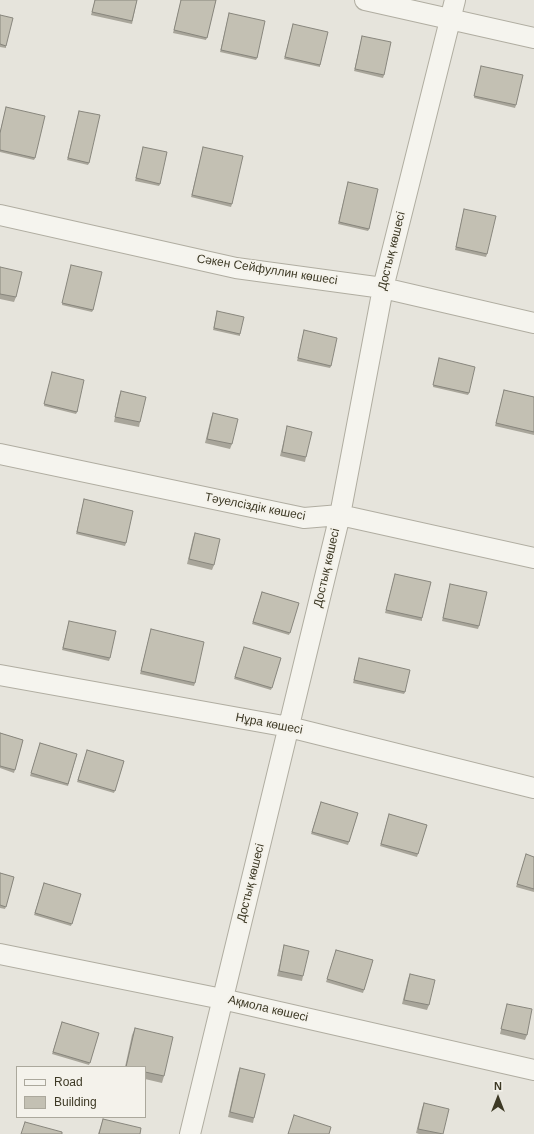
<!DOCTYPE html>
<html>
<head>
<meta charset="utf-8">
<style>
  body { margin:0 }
  #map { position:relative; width:534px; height:1134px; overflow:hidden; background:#e6e4dc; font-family:Helvetica,sans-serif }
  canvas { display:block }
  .legend { position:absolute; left:16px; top:1066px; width:130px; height:52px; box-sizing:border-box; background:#f4f2eb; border:1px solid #aba89c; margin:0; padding:5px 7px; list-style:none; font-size:12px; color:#3d3925 }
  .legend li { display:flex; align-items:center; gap:8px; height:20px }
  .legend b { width:20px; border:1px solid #aba89c }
  .north { position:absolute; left:478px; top:1078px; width:40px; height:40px; -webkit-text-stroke:3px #f4f2eb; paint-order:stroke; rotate:0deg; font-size:11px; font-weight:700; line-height:16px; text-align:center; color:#3d3925 }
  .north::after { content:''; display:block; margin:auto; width:14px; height:18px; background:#3d3925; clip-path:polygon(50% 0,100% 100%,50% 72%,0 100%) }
</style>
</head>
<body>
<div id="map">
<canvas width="534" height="1134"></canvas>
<ul class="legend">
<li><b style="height:5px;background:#f5f4ee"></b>Road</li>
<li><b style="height:11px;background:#c3c0b3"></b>Building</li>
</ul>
<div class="north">N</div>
</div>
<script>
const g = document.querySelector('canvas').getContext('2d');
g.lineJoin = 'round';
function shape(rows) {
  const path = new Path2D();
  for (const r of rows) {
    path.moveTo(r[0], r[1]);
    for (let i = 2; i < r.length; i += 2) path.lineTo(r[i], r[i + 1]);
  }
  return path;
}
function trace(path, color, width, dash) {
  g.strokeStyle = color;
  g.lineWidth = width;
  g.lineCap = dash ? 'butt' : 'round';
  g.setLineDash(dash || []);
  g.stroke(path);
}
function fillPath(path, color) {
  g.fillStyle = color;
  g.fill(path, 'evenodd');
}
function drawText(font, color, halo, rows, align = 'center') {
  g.font = font + ' Helvetica,sans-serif';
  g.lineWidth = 4;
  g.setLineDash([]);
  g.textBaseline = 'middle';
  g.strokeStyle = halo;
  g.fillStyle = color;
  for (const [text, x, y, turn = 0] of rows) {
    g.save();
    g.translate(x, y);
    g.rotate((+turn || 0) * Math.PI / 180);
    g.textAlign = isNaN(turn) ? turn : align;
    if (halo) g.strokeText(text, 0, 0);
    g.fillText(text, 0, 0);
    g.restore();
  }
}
const minor = shape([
  [365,0,534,38],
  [0,215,236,268,383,288,534,323],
  [0,454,304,518,340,515,534,558],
  [0,675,289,727,534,788],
  [0,954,222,999,534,1070],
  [190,1134,340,515,383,288,455,0]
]);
trace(minor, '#b0ada1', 22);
trace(minor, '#f5f4ee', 20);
fillPath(shape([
  [95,0,137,0,132,24,91,15],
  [181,0,216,0,206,40,173,33],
  [229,13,257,58,256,60,220,52],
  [0,15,6,46,6,48,0,47],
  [293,24,320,65,320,67,284,59],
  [362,36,384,75,383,78,354,71],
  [481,66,516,105,515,108,474,98],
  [6,107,35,158,34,160,0,152,0,132],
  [79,111,89,163,88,165,67,160],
  [143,147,160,184,159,186,135,181],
  [203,147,232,204,231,207,191,197],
  [348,182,369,229,368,231,338,224],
  [464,209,487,254,486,257,455,250],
  [71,265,93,310,92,312,62,305],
  [0,267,16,297,14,302,0,299],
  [217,311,240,334,240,336,213,330],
  [304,330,331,366,330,368,297,361],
  [439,358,469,393,468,395,433,387],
  [52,372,77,412,76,414,44,406],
  [504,390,534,397,534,435,495,426],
  [121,391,140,422,139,427,114,422,119,396],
  [213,413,232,444,230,449,205,443,211,418],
  [287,426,306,457,305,462,280,456,286,431],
  [84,499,126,543,125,546,76,534],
  [195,533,214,565,212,570,187,564,193,538],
  [395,574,422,618,422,621,385,613],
  [450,584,479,626,478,629,442,621],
  [262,592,299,603,289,635,252,624],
  [69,621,110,658,109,661,62,650],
  [151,629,195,683,194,686,140,674],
  [244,647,281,658,271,690,234,679],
  [359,658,405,692,404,694,353,683],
  [0,733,23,740,14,773,0,768],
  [40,743,77,754,68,786,30,776],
  [87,750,124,761,114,793,77,782],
  [321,802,358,813,348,845,311,834],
  [389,814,427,825,417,857,380,846],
  [526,854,534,857,534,892,516,887],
  [0,873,14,877,5,909,0,908],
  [44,883,81,894,71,926,34,915],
  [284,945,303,976,302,981,277,976,283,950],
  [336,950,373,960,363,993,326,982],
  [410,974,429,1005,427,1010,402,1004,408,979],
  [507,1004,527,1035,525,1040,500,1034,506,1009],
  [62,1022,99,1033,89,1065,52,1054],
  [135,1028,164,1076,162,1083,145,1079,145,1067,125,1067,132,1035],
  [240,1068,254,1118,253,1123,228,1117,238,1073],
  [424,1103,443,1134,419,1134,416,1133,422,1108],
  [103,1119,140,1134,98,1134]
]), '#a8a59a');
const building = shape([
  [95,0,137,0,132,21,92,12,95,0],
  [181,0,216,0,207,38,174,30,181,0],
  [229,13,265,21,257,58,221,50,229,13],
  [0,15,13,18,6,46,0,44,0,15],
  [293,24,328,32,320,65,285,57,293,24],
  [362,36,391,42,384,75,355,69,362,36],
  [481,66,523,75,516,105,474,96,481,66],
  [6,107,45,116,35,158,0,150,0,133,6,107],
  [79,111,100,115,89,163,68,158,79,111],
  [143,147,167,152,160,184,136,178,143,147],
  [203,147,243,156,232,204,192,195,203,147],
  [348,182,378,189,369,229,339,222,348,182],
  [464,209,496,216,487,254,456,247,464,209],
  [71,265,102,272,93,310,62,303,71,265],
  [0,267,22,272,16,297,0,294,0,267],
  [217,311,244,317,240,334,214,328,217,311],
  [304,330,337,338,331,366,298,358,304,330],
  [439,358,475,367,469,393,433,385,439,358],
  [52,372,84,380,77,412,44,404,52,372],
  [504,390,534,397,534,432,496,423,504,390],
  [121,391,146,397,140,422,115,417,121,391],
  [213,413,238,419,232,444,207,439,213,413],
  [287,426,312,432,306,457,282,452,287,426],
  [84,499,133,511,126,543,77,532,84,499],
  [195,533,220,539,214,565,189,559,195,533],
  [395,574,431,582,422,618,386,610,395,574],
  [450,584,487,592,479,626,443,618,450,584],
  [262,592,299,603,290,633,253,622,262,592],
  [69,621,116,631,110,658,63,648,69,621],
  [151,629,204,642,195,683,141,671,151,629],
  [244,647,281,658,272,688,235,677,244,647],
  [359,658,410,670,405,692,354,680,359,658],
  [0,733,23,740,15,770,0,766,0,733],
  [40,743,77,754,68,784,31,773,40,743],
  [87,750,124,761,115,791,78,780,87,750],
  [321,802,358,813,349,842,312,832,321,802],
  [389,814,427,825,418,854,381,844,389,814],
  [526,854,534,857,534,889,517,884,526,854],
  [0,873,14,877,6,907,0,905,0,873],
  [44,883,81,894,72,924,35,913,44,883],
  [284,945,309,951,303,976,279,971,284,945],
  [336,950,373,960,364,990,327,979,336,950],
  [410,974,435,980,429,1005,404,1000,410,974],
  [507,1004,532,1009,527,1035,501,1029,507,1004],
  [62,1022,99,1033,90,1063,53,1052,62,1022],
  [135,1028,173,1037,164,1076,145,1072,145,1067,126,1067,135,1028],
  [240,1068,265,1074,254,1118,230,1112,240,1068],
  [424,1103,449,1109,443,1134,418,1129,424,1103],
  [294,1115,331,1127,329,1134,288,1134,294,1115],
  [103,1119,141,1128,140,1134,99,1134,103,1119],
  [25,1122,62,1132,62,1134,21,1134,25,1122]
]);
fillPath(building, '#c3c0b3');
trace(building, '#88867d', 1);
drawText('12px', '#3d3925', '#f4f2eb', [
  ["Достық көшесі",392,251,-76],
  ["Сәкен Сейфуллин көшесі",267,270,9],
  ["Тәуелсіздік көшесі",255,507,11],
  ["Достық көшесі",327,568,-77],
  ["Нұра көшесі",269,724,11],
  ["Достық көшесі",251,883,-76],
  ["Ақмола көшесі",268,1009,13]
]);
</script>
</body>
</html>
